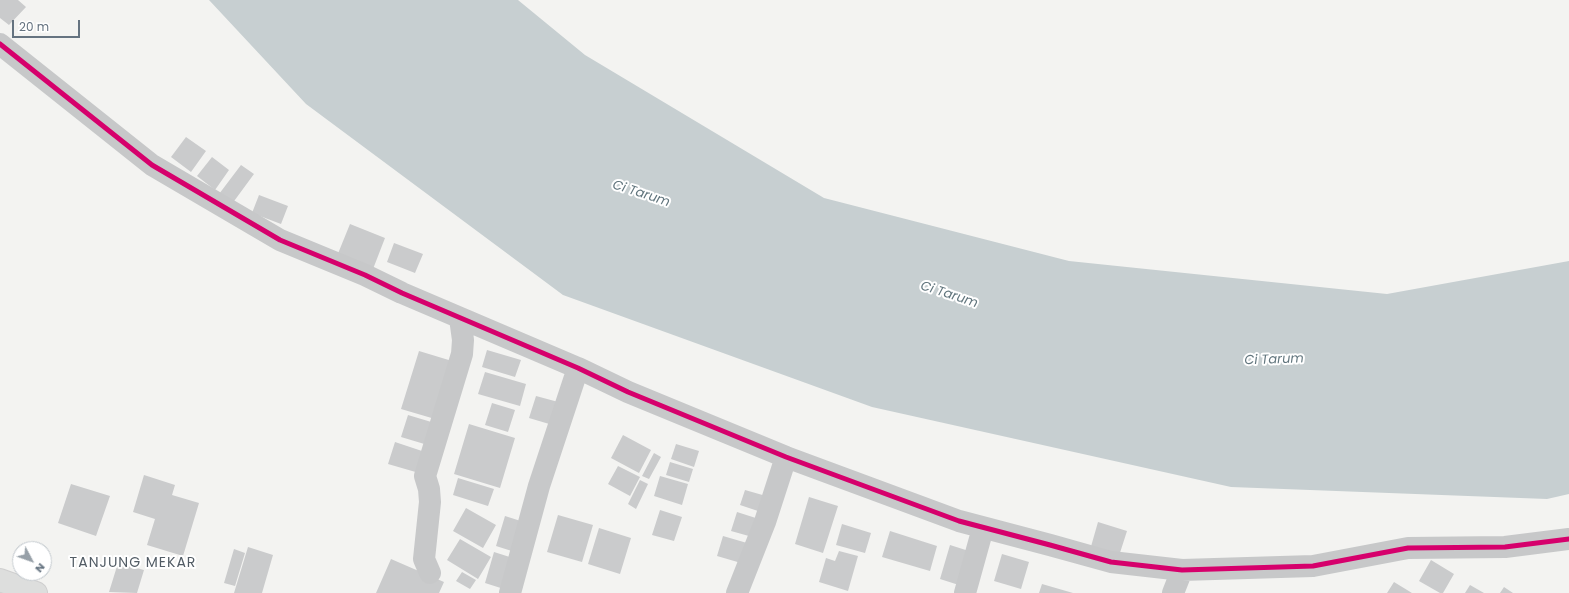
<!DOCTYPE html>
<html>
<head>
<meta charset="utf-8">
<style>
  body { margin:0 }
  #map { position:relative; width:1569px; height:593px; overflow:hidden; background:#f3f3f1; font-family:Poppins,sans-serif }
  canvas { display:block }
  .north { position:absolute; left:12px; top:541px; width:40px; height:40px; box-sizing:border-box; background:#fff; border:1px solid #c1c7cc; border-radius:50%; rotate:131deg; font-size:11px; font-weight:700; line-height:16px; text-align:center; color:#657380 }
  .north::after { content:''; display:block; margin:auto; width:14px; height:18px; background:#97a0a8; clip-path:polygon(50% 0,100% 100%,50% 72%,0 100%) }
  .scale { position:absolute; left:12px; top:20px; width:68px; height:18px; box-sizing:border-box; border:2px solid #657380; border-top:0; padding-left:5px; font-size:12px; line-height:14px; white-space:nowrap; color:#657380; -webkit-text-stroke:3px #fff; paint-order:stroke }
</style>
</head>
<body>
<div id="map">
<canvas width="1569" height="593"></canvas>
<div class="north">N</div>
<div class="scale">20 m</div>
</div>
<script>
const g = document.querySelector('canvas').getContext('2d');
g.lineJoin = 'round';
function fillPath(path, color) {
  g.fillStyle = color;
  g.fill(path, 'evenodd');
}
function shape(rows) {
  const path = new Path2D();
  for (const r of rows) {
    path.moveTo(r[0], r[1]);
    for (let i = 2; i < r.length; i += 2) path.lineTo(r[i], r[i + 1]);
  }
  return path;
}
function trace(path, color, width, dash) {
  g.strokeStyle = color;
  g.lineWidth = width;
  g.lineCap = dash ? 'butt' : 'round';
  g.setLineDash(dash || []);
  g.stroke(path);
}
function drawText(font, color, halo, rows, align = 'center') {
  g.font = font + ' Poppins,sans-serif';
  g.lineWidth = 4;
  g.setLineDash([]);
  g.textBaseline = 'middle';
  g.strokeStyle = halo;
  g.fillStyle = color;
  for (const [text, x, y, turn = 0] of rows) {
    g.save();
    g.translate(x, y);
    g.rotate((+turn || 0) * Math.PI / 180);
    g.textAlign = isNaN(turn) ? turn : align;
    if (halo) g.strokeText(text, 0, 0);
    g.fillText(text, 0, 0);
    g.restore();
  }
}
fillPath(shape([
  [209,0,518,0,585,55,824,198,1069,261,1387,294,1569,261,1569,494,1547,499,1231,487,872,407,563,295,306,104]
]), '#c7cfd1');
fillPath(shape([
  [0,0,18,0,26,7,9,25,0,18],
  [186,137,206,151,191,172,171,157],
  [212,157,229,170,215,190,197,176],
  [241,165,254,174,229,208,216,198],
  [259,195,288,206,281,224,252,213],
  [350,224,385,238,373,269,337,256],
  [394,243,423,254,415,273,387,262],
  [487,350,521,360,515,377,482,367],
  [419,351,452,361,435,419,401,409],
  [485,372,526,384,520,406,478,394],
  [536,396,562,403,556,426,529,418],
  [492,403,515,410,508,432,485,425],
  [408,415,438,424,431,446,401,437],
  [469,424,515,438,500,488,454,474],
  [623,435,651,450,639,473,611,458],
  [395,442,425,452,419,473,388,464],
  [676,444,699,451,694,467,671,459],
  [654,453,661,457,649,479,642,476],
  [670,462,693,469,689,482,666,475],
  [618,466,640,477,630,496,608,484],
  [144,475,175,485,172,495,199,503,183,556,147,545,155,519,133,512],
  [660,476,688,484,682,505,654,496],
  [458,478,494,489,488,506,453,495],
  [640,480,648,484,636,509,628,504],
  [71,484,110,496,96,536,58,523],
  [745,490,766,496,761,512,740,505],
  [809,497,838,506,823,553,795,544],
  [466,508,496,525,483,548,453,531],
  [660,510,682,517,674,541,652,535],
  [737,512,762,520,756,538,731,531],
  [558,515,593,525,582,562,547,552],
  [505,516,527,523,518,553,496,546],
  [1098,522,1127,531,1118,559,1090,550],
  [842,524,871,533,865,553,836,545],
  [599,528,631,538,620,574,588,564],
  [890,531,937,546,930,571,882,557],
  [723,536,747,543,741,563,717,556],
  [460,539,491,557,478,579,447,560],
  [950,545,972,552,962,586,940,579],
  [248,547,273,555,262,593,234,593],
  [234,549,245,553,235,586,224,583],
  [839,551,858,556,848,591,819,582,826,558,835,561],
  [494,552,516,559,507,590,485,583],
  [1002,554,1029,562,1021,589,994,581],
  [391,559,444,582,439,593,376,593],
  [1431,560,1454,574,1443,593,1440,593,1419,581],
  [118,563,144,570,137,593,109,592],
  [462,572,476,580,470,589,456,581],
  [1394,582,1412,593,1387,593],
  [1042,584,1073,593,1039,593],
  [1470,585,1484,593,1465,593],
  [1504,587,1513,593,1500,593]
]), '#cacbcc');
const secondary = shape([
  [0,580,36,593]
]);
trace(secondary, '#cfcfcf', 24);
trace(shape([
  [0,44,152,165,280,240,365,275,402,293,578,368,628,392,786,457,959,521,1050,545,1111,562,1182,570,1313,566,1408,548,1505,547,1569,539],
  [430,573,424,559,430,502,429,489,425,476,462,354,463,340,460,318],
  [510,593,539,486,578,368],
  [737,593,765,522,786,457],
  [965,593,983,528],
  [1173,593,1182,570]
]), '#c7c8c9', 22);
trace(secondary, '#dddedd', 22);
trace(shape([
  [0,44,152,165,280,240,365,275,402,293,578,368,628,392,786,457,959,521,1050,545,1111,562,1182,570,1313,566,1408,548,1505,547,1569,539]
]), '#d6006c', 5);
drawText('italic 13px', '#61757d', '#fff', [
  ["Ci Tarum",641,194,18],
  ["Ci Tarum",949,295,18],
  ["Ci Tarum",1274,360,-2]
]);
g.letterSpacing = '1px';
drawText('14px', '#525c65', '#fff', [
  ["TANJUNG MEKAR",133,563]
]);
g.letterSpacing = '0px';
</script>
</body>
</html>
